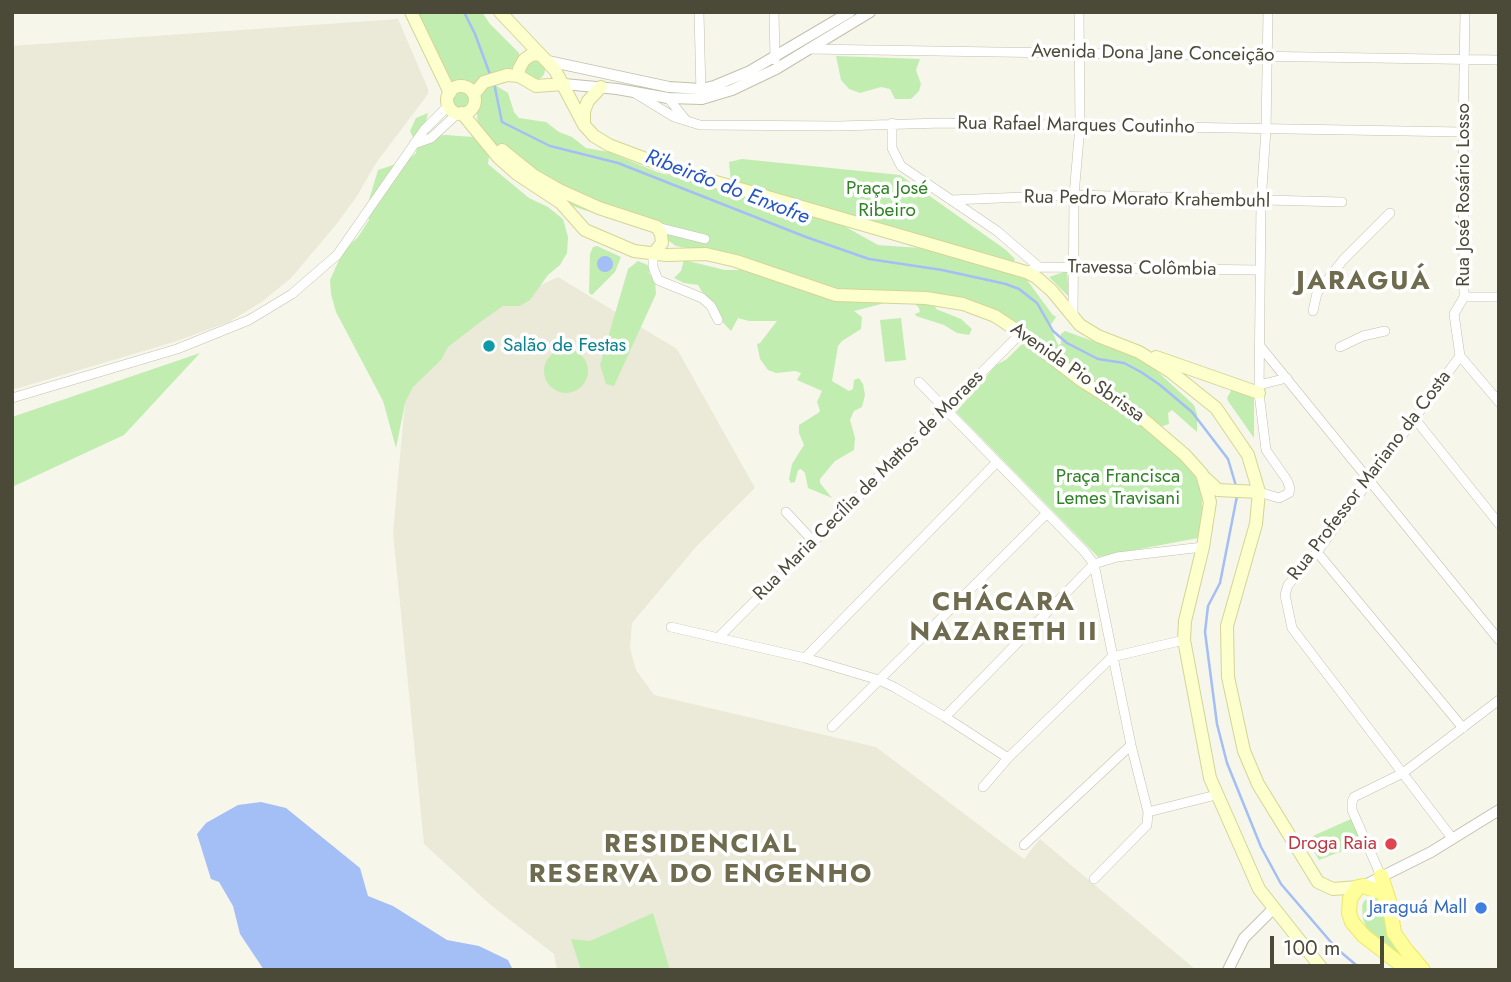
<!DOCTYPE html>
<html>
<head>
<meta charset="utf-8">
<style>
  body { margin:0 }
  #map { position:relative; width:1511px; height:982px; overflow:hidden; background:#f6f6eb; font-family:Jost,sans-serif }
  canvas { display:block }
  .frame { position:absolute; inset:0; border:14px solid #4b4938; pointer-events:none }
  .scale { position:absolute; left:1270px; top:936px; width:114px; height:32px; box-sizing:border-box; border:4px solid #4b4938; border-top:0; padding-left:9px; font-size:21px; line-height:24px; white-space:nowrap; color:#4b4938; -webkit-text-stroke:5px #fff; paint-order:stroke }
</style>
</head>
<body>
<div id="map">
<canvas width="1511" height="982"></canvas>
<div class="frame"></div>
<div class="scale">100 m</div>
</div>
<script>
const g = document.querySelector('canvas').getContext('2d');
g.lineJoin = 'round';
function fillPath(path, color) {
  g.fillStyle = color;
  g.fill(path, 'evenodd');
}
function shape(rows) {
  const path = new Path2D();
  for (const r of rows) {
    if (r.length === 3) {
      path.moveTo(r[0] + r[2], r[1]);
      path.arc(r[0], r[1], r[2], 0, 2 * Math.PI);
      continue;
    }
    path.moveTo(r[0], r[1]);
    for (let i = 2; i < r.length; i += 2) path.lineTo(r[i], r[i + 1]);
  }
  return path;
}
function trace(path, color, width, dash) {
  g.strokeStyle = color;
  g.lineWidth = width;
  g.lineCap = dash ? 'butt' : 'round';
  g.setLineDash(dash || []);
  g.stroke(path);
}
function drawText(font, color, halo, rows, align = 'center') {
  g.font = font + ' Jost,sans-serif';
  g.lineWidth = 7;
  g.setLineDash([]);
  g.textBaseline = 'middle';
  g.strokeStyle = halo;
  g.fillStyle = color;
  for (const [text, x, y, turn = 0] of rows) {
    g.save();
    g.translate(x, y);
    g.rotate((+turn || 0) * Math.PI / 180);
    g.textAlign = isNaN(turn) ? turn : align;
    if (halo) g.strokeText(text, 0, 0);
    g.fillText(text, 0, 0);
    g.restore();
  }
}
fillPath(shape([
  [398,19,428,89,428,94,376,163,357,196,335,226,291,278,263,301,229,322,174,342,12,390,12,46],
  [558,277,677,349,755,488,696,547,632,623,630,648,636,670,654,695,876,747,1024,859,1040,839,1196,970,557,970,554,954,492,906,424,844,393,533,410,347]
]), '#ebead8');
fillPath(shape([
  [418,12,482,12,490,24,519,53,520,59,518,63,492,83,508,93,514,112,519,118,546,122,559,132,572,137,586,148,609,152,657,172,712,187,720,192,737,195,775,206,802,217,810,215,844,226,878,245,920,248,1005,272,1021,272,1052,314,1056,317,1050,326,1058,345,1061,344,1061,334,1065,331,1098,343,1102,342,1108,347,1120,351,1122,350,1148,363,1194,405,1197,414,1197,432,1172,410,1168,413,1169,424,1163,426,1142,424,1191,468,1201,489,1203,513,1202,531,1198,538,1098,557,956,412,996,365,1007,359,1024,342,1032,337,947,303,935,306,936,309,961,319,972,329,969,335,957,333,944,325,916,316,915,314,920,312,919,308,906,294,899,292,885,303,854,311,862,317,861,329,842,341,838,346,832,381,849,391,853,389,854,380,859,378,863,384,865,395,862,407,854,411,850,420,855,438,854,450,835,461,820,479,820,483,832,498,808,488,805,473,801,469,798,470,795,482,791,483,789,479,792,464,804,445,799,433,799,425,818,413,820,411,817,402,822,391,797,380,801,373,795,371,776,373,768,370,760,359,757,344,760,343,777,321,749,321,738,318,731,331,714,313,698,285,684,283,674,278,681,271,684,260,725,270,739,270,738,266,703,251,676,246,655,231,619,217,584,210,548,197,524,184,489,156,488,164,529,198,548,207,563,219,568,237,567,253,560,265,548,275,530,300,520,306,503,306,483,320,448,347,441,360,413,387,405,403,396,448,383,401,336,312,331,294,330,280,343,251,358,237,369,220,369,200,378,170,408,160,416,153,417,146,410,131,416,118,428,113,424,129,429,136,446,135,473,137,478,134,476,90,464,89,470,93,472,100,467,108,460,110,455,107,452,98,455,92,463,89,457,86,433,63],
  [836,56,920,59,916,70,921,84,919,91,911,99,895,99,890,89,881,87,860,93,849,89,841,80],
  [535,70,10],
  [742,159,900,175,1006,250,1015,259,1012,265,731,182,729,162],
  [597,246,621,257,615,272,592,295,589,293,590,254,593,247],
  [638,261,650,266,649,273,655,280,656,294,614,386,606,384,600,365,628,269],
  [1067,271,1069,297,1049,277],
  [901,318,906,360,885,362,880,320],
  [566,371,22],
  [200,353,124,435,12,487,12,417],
  [1232,389,1254,393,1254,438,1228,401,1227,398],
  [1351,819,1363,843,1319,860,1306,839],
  [1373,895,1383,898,1400,950,1394,954,1366,927,1363,919,1362,906,1364,901],
  [653,913,670,970,581,970,571,939,590,941]
]), '#c2edb1');
fillPath(shape([
  [605,264,8],
  [261,802,286,808,360,868,368,896,393,906,447,940,479,946,508,960,513,970,264,970,240,934,233,906,219,882,211,879,197,834,206,823,238,805]
]), '#a4bef6');
trace(shape([
  [464,12,475,34,491,77],
  [494,83,502,122,550,146,618,163,806,237,869,259,942,270,1006,284,1019,289,1037,303,1053,331,1067,343,1098,359,1124,363,1141,372,1160,385,1192,412,1228,459,1236,486],
  [1237,496,1220,583,1208,606,1205,632,1217,724,1227,763,1261,847,1281,884,1336,948,1362,970]
]), '#a4bef6', 2.5);
const minor = shape([
  [699,12,701,94],
  [774,12,775,60],
  [1465,12,1463,132,1464,297,1454,314,1460,356,1499,402],
  [809,49,1499,60],
  [633,92,674,117,700,125,839,126,943,123,1463,132],
  [668,98,685,119],
  [892,123,892,148,901,166,997,231,1039,267],
  [414,144,431,138,458,113],
  [951,200,1074,195,1342,202],
  [657,227,705,239],
  [653,254,653,267,658,280,702,298,711,306,718,320],
  [1026,272,1039,267,1260,270],
  [1464,297,1499,297],
  [1313,311,1317,293,1343,260,1390,213],
  [1073,316,1074,195,1080,126,1079,12],
  [1260,346,1499,640],
  [1340,347,1363,336,1385,331],
  [919,382,1084,551,1094,564,1131,745,1148,812,1147,825,1094,879],
  [1259,385,1287,378],
  [12,398,177,349,249,320,292,294,337,255,424,130,449,105],
  [1415,419,1499,524],
  [1259,492,1279,498,1289,493,1290,488,1287,480,1266,450,1259,393,1261,202,1266,130,1268,12],
  [786,512,814,542],
  [1317,552,1463,728],
  [671,627,805,658,879,680,894,687,945,717,1008,758],
  [718,638,1020,334],
  [805,658,996,463],
  [945,717,1094,564,1117,557,1203,547],
  [832,727,1046,514],
  [983,787,1008,758,1112,657,1184,640],
  [1148,812,1216,795],
  [1452,838,1292,628,1285,595,1288,585,1317,552,1460,356],
  [1024,845,1131,745],
  [1381,876,1352,810,1352,802,1354,797,1403,773,1499,700]
]);
const tertiary = shape([
  [548,61,669,87,701,89,714,86,750,71,850,12],
  [564,84,617,89,668,98,702,99,732,90,776,69,870,12],
  [1363,886,1431,852,1499,810],
  [1228,970,1244,938,1273,909]
]);
const secondary = shape([
  [411,12,450,93],
  [500,12,555,70,584,125,594,136,609,145,678,171,1026,272,1036,277,1052,291,1080,325,1098,336,1139,352,1171,372,1216,408,1248,455,1259,492,1256,524,1227,626,1228,677,1244,751,1258,784,1318,882,1333,889,1358,887],
  [519,76,519,69,524,60,531,55,540,54],
  [461,100,14],
  [474,94,484,82,507,75,519,76,536,86,564,84],
  [462,113,498,157,517,174,561,203,585,230,634,251,666,255,706,254,736,261,836,295,926,298,963,304,995,316,1016,330,1082,381,1143,419,1185,455,1202,474,1210,502,1203,547,1185,621,1184,640,1210,778,1259,889,1323,970],
  [584,124,584,111,588,101,601,87],
  [502,150,533,175,559,190,599,208,657,227,661,234,662,243,653,254],
  [1156,357,1259,393],
  [1205,478,1218,490,1259,492]
]);
const primary = shape([
  [1381,876,1389,901,1394,933,1406,950,1423,970],
  [1389,901,1381,892,1363,886,1358,887,1350,899,1349,913,1352,922,1364,936,1408,970]
]);
trace(minor, '#c3c1ac', 10);
trace(tertiary, '#c3c1ac', 12);
trace(secondary, '#d5d596', 14);
trace(primary, '#ece963', 16);
trace(minor, '#fff', 9);
trace(tertiary, '#fff', 10);
trace(secondary, '#fdffcc', 12);
trace(primary, '#fffe9b', 14);
for (const [x, y, r, color] of [
  [489,346,7,"#0f9aa8"],
  [1391,844,7,"#e0444e"],
  [1481,908,7,"#3f7fe0"]
]) {
  const dot = new Path2D();
  dot.arc(x, y, r, 0, 2 * Math.PI);
  g.fillStyle = color;
  g.fill(dot);
  trace(dot, '#fff', 2.5);
}
drawText('19px', '#4b4938', '#fff', [
  ["Avenida Dona Jane Conceição",1153,54,1],
  ["Rua Rafael Marques Coutinho",1076,126,1],
  ["Rua José Rosário Losso",1464,195,-90],
  ["Rua Pedro Morato Krahembuhl",1147,200,1],
  ["Travessa Colômbia",1142,269,1],
  ["Avenida Pio Sbrissa",1077,373,35],
  ["Rua Professor Mariano da Costa",1370,476,-53],
  ["Rua Maria Cecília de Mattos de Moraes",869,486,-45]
]);
drawText('19px', '#2f8325', '#fff', [
  ["Praça José",887,189],
  ["Ribeiro",887,211],
  ["Praça Francisca",1118,477],
  ["Lemes Travisani",1118,499]
]);
drawText('19px', '#0d838f', '#fff', [
  ["Salão de Festas",503,346]
], 'left');
drawText('19px', '#be3a42', '#fff', [
  ["Droga Raia",1377,844]
], 'right');
drawText('19px', '#366cbe', '#fff', [
  ["Jaraguá Mall",1467,908]
], 'right');
drawText('italic 21px', '#2756c1', '#fff', [
  ["Ribeirão do Enxofre",727,188,21]
]);
g.letterSpacing = '2px';
drawText('bold 26px', '#6f6b4e', '#fff', [
  ["JARAGUÁ",1364,283],
  ["CHÁCARA",1004,604],
  ["NAZARETH II",1004,634],
  ["RESIDENCIAL",701,846],
  ["RESERVA DO ENGENHO",701,876]
]);
g.letterSpacing = '0px';
</script>
</body>
</html>
